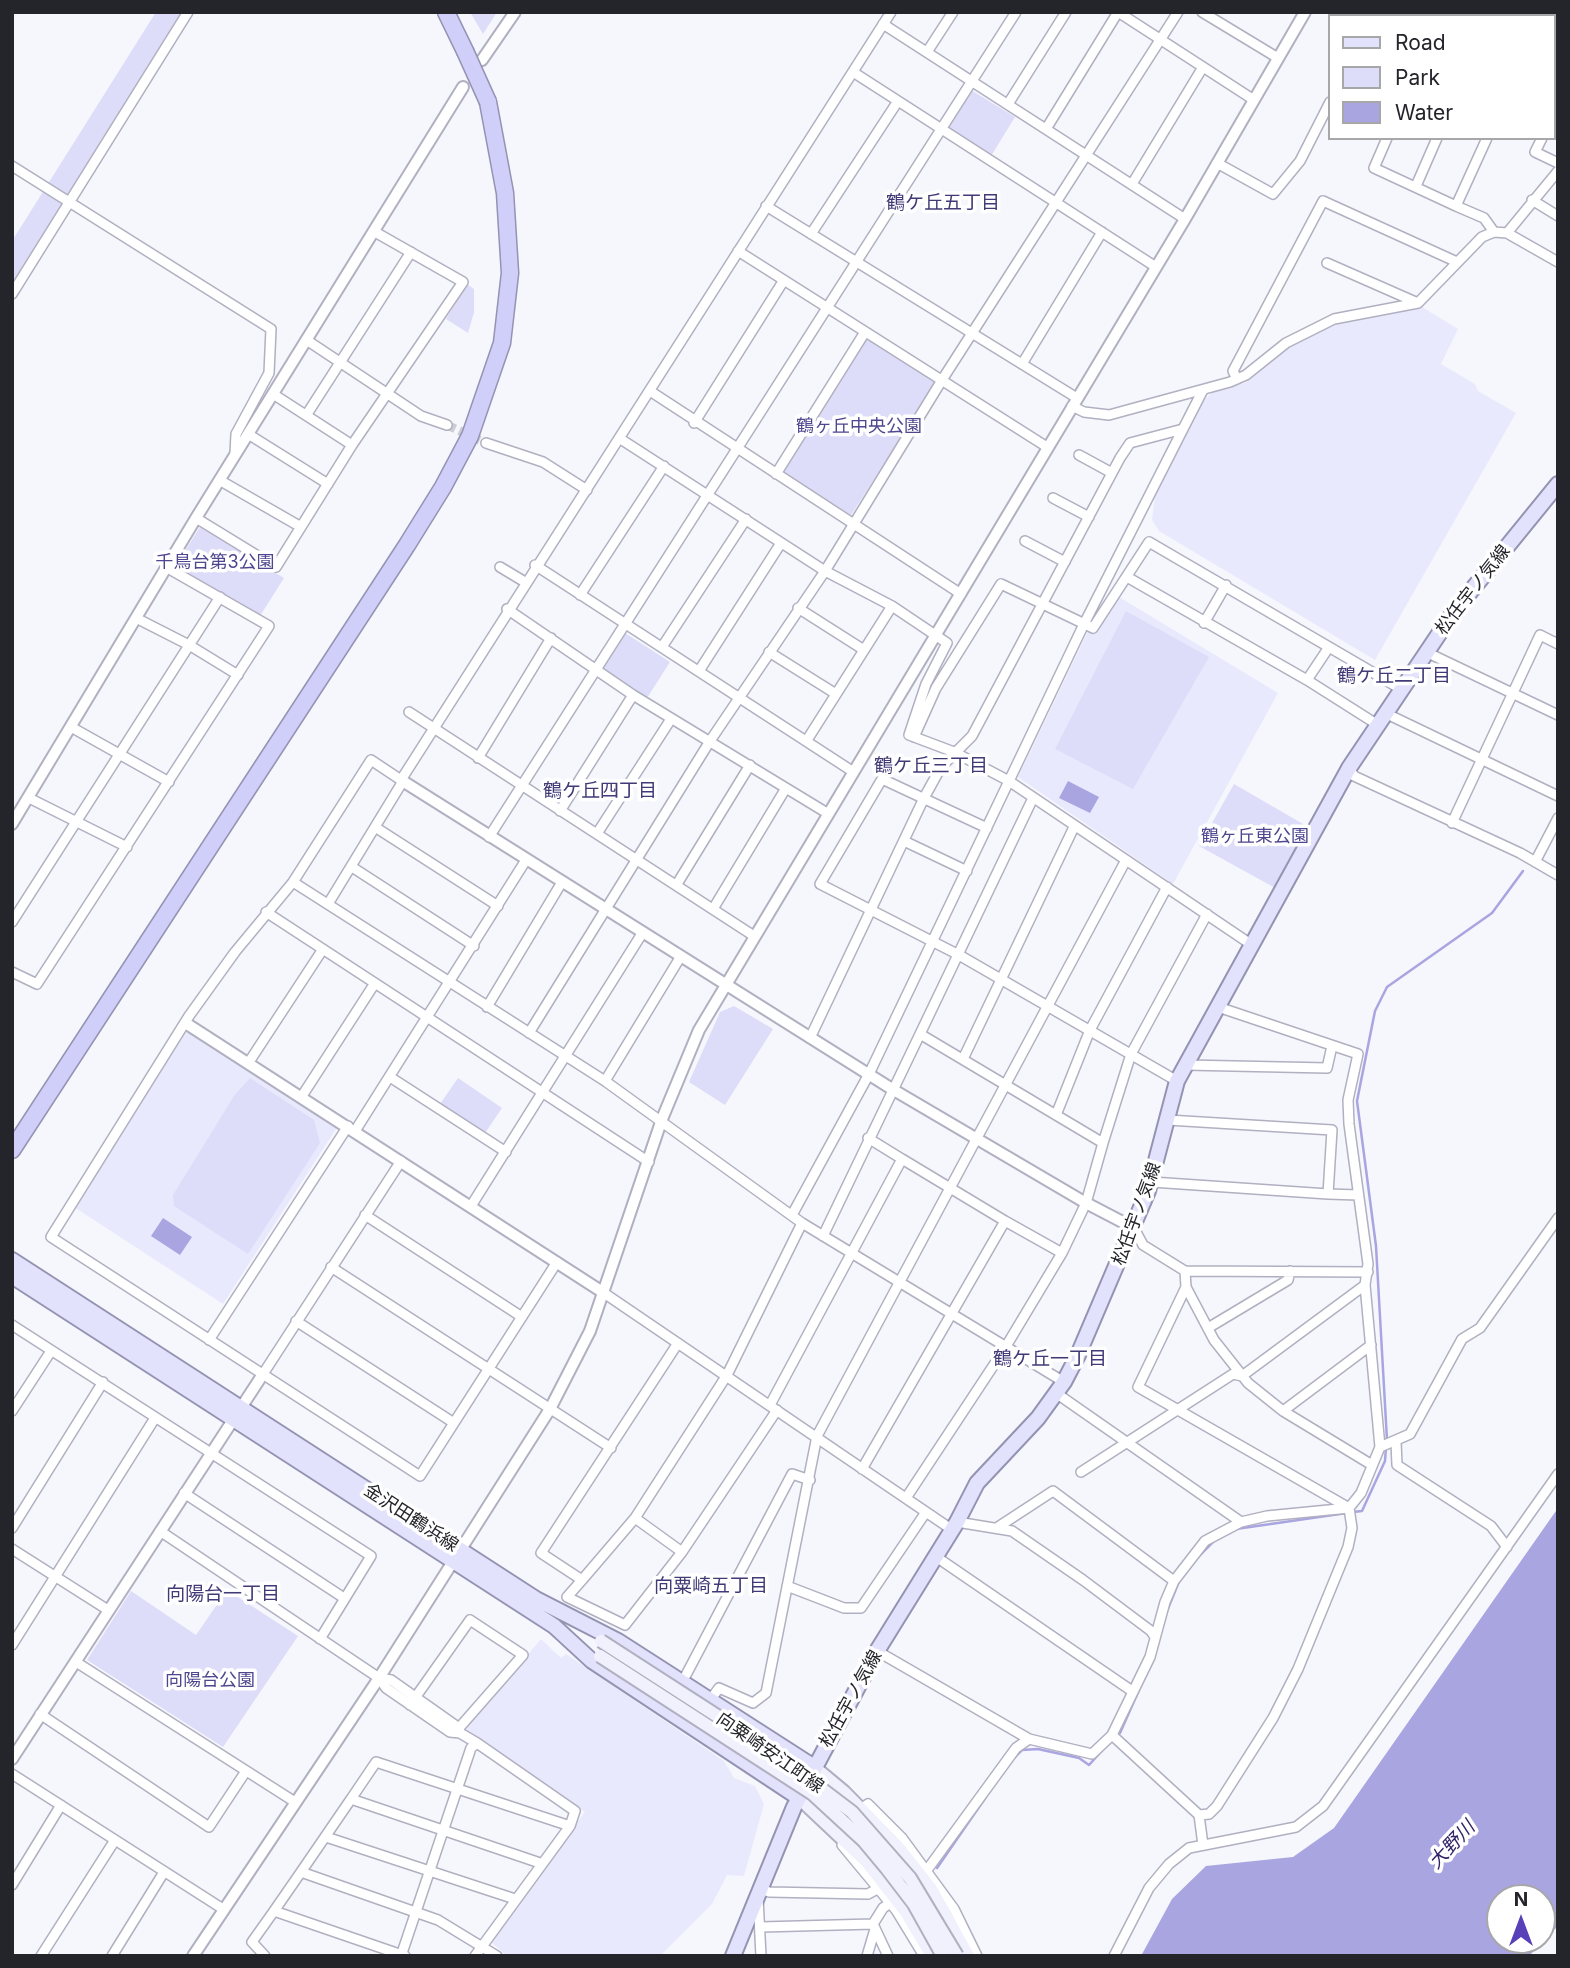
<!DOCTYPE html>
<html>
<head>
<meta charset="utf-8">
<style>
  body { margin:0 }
  #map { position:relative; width:1570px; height:1968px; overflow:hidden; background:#f6f6fd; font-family:Inter,sans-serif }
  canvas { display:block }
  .frame { position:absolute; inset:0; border:14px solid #24242b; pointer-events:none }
  .legend { position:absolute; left:1328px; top:14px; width:228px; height:126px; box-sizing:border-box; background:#fff; border:2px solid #a7a7aa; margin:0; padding:9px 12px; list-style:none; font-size:21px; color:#24242b }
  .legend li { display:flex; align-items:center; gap:14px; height:35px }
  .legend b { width:35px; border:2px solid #a7a7aa }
  .north { position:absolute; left:1486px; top:1884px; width:70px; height:70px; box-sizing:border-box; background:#fff; border:2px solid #a7a7aa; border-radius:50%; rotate:0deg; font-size:19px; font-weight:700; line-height:28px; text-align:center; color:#24242b }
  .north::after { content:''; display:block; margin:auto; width:24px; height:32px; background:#5840b8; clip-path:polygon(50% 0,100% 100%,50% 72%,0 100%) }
</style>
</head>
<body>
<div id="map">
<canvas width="1570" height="1968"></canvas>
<div class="frame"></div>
<ul class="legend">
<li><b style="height:9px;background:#e3e2fc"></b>Road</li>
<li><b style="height:19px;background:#ddddf9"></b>Park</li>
<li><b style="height:19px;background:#a8a5e1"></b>Water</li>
</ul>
<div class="north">N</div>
</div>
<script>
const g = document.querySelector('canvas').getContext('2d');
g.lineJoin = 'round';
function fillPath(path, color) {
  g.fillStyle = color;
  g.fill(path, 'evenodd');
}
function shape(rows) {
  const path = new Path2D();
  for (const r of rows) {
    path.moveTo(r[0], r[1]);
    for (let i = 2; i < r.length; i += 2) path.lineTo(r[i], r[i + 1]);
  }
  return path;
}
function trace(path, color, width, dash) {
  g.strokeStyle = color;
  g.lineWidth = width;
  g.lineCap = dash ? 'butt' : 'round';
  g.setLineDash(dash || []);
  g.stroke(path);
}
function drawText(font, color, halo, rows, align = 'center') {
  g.font = font + ' Inter,"Noto Sans JP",sans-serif';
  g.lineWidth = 7;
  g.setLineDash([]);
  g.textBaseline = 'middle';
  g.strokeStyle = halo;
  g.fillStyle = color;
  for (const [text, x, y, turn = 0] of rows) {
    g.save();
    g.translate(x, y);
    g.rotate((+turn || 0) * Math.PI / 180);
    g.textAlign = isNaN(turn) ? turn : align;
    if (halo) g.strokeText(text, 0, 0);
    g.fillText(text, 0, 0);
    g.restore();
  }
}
fillPath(shape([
  [1417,304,1458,329,1441,364,1475,384,1478,391,1516,413,1375,660,1159,531,1152,520,1155,496,1203,401,1213,392,1245,383,1290,345,1336,319],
  [1114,594,1278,693,1173,884,1018,777,1092,623],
  [187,1031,338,1126,223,1304,74,1207],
  [541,1639,561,1658,566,1654,724,1761,734,1778,755,1786,764,1804,744,1876,727,1875,712,1904,660,1956,507,1956,489,1940,585,1812,467,1733,467,1726]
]), '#e9e9fd');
fillPath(shape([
  [156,12,184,12,12,290,12,241],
  [470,12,497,12,483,34],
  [971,90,1015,117,991,156,947,128],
  [467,284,474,289,474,312,468,333,446,319],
  [867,338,937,382,851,515,782,471],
  [200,527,284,578,260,616,175,567],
  [1126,611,1209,657,1133,789,1055,749],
  [625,633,670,662,647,698,602,669],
  [1234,784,1310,828,1277,889,1199,846],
  [734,1006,773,1029,725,1105,689,1082,720,1012],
  [250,1078,314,1120,320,1143,248,1254,174,1206,173,1195,234,1096],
  [458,1078,502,1108,485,1133,440,1104],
  [227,1590,298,1636,223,1747,87,1660,131,1591,196,1635]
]), '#ddddf9');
fillPath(shape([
  [1068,781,1099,797,1090,813,1059,798],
  [163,1218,192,1237,180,1255,151,1236],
  [1558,1508,1558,1926,1529,1956,1141,1956,1172,1899,1206,1866,1293,1857,1334,1828],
  [1500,1898,1542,1898,1542,1940,1500,1940]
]), '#a8a5e1');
trace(shape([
  [1387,1440,1376,1246,1357,1101,1375,1011,1387,987,1492,913,1523,871],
  [1353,1512,1362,1511,1385,1461,1386,1447],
  [1236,1529,1347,1513],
  [1200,1555,1215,1540],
  [1167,1611,1180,1579],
  [1149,1668,1161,1631],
  [1120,1733,1139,1690],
  [1014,1758,1022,1750,1038,1749,1079,1758,1089,1765,1108,1744],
  [937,1868,986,1797]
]), '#a8a5e1', 2.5);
trace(shape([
  [447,425,486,443]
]), '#ccccd3', 9, [9, 4.5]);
const minor = shape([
  [1118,12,1254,100],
  [1202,12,1278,58],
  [1439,12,1449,16],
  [1373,16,1374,12],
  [1462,16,1464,12],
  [1527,16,1529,12],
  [1545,16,1546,12],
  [883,24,1185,219],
  [927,52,953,12],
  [1554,68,1558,69],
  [853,72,1156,267],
  [1008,104,1066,12],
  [1554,111,1558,103],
  [1046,129,1118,12],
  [1387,138,1374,168,1456,206],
  [1487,138,1456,206,1484,218,1494,232],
  [1542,138,1535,152,1558,163],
  [1217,163,1273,194,1300,161,1330,102],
  [12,166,271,329,269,373,236,434,235,454],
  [1132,184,1203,67],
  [1416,186,1437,138],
  [1532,200,1558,216],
  [766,206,1077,398],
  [1507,233,1558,171],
  [811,234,898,101],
  [738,251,1047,447],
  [1327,263,1418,303],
  [12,294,188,12],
  [308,341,421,416,447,425],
  [1022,364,1102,232],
  [1237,379,1233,371,1323,201,1457,262],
  [650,391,961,594],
  [273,394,352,445],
  [1072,406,1084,412,1109,415,1230,382,1246,375,1286,343,1334,319,1418,303,1482,237,1494,232,1507,233,1558,262],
  [307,414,411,252],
  [694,423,784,280],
  [248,434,328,484],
  [619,438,825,571,892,606,947,643,926,684,909,735,954,752,1009,781,1252,945],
  [486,443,543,462,587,490],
  [1079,455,1112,473],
  [776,474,865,332],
  [221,481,301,527],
  [1053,498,1089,517],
  [196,518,276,567,352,445,463,282,375,232],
  [1025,541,1065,562],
  [535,565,852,771],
  [500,567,525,582],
  [1127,577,1307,680,1378,725],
  [580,595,664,466],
  [798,608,864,650],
  [507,609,633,695,827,813],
  [136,618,189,645,238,675],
  [1204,623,1226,585],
  [662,647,746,519],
  [769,652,836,694],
  [1426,652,1558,715],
  [699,671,781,543],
  [1307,680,1329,647],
  [409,712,754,936],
  [1385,713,1558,796],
  [71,727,169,782],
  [914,737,936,688,1001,584,1093,628,1149,542,1401,689],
  [807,740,892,606],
  [478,758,551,638],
  [1349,768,1354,776,1520,853,1558,875],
  [29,798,127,847],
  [560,811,633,695],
  [1452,823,1540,635,1558,644],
  [375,827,498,906],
  [987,828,882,779,820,884,959,955,1177,1081],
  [598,832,671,719],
  [489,837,1016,12],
  [904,841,967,871],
  [1535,862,1558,818],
  [352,867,474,946],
  [293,882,605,1081,802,1223,1064,1382],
  [677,884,750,765],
  [328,904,403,781],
  [713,909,786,788],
  [266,912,649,1162],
  [12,922,220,597],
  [12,972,37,984,269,626,166,567],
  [487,1007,562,882],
  [529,1033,710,741,825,571,942,380,1178,12],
  [810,1038,924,798,941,767,972,736,1120,458,1130,443,1183,429,1203,390],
  [963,1059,1074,827],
  [249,1062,323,949],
  [1186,1065,1327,1068,1332,1046],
  [390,1077,506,1152],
  [605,1081,681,956],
  [302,1096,375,983],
  [1056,1115,1090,1030,1167,887],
  [355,1131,526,860],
  [868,1138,902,1159],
  [1103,1143,1131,1054,1207,914],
  [1152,1182,1328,1194,1332,1130,1168,1120],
  [1328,1194,1358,1195],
  [471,1206,643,932],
  [365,1215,522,1317],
  [792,1215,869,1074,1084,624,1183,429],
  [1134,1228,1143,1245,1185,1271,1368,1272],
  [823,1236,920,1034],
  [557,1262,420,1476,51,1237,189,1016,235,952,293,882,371,760,401,780,891,12],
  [331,1267,611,1448],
  [1185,1271,1186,1287,1214,1340,1248,1383,1283,1411,1372,1465],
  [1186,1287,1138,1387,1349,1508,1352,1528,1348,1547,1298,1669,1273,1718,1217,1806,1209,1814,1199,1815],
  [604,1293,951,1529],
  [296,1321,454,1423],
  [12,1325,371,1556,320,1639],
  [1208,1328,1288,1280,1290,1271],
  [209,1340,348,1126],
  [678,1343,541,1553,582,1580,635,1518,727,1375,802,1223],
  [263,1374,401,1161],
  [1056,1393,1241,1522],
  [770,1405,902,1159,1005,1221],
  [12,1411,51,1351],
  [1283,1411,1371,1345],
  [1396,1442,1397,1465,1491,1526,1507,1547],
  [1380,1447,1410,1434,1462,1339,1480,1328,1558,1218],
  [862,1469,1005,1221,1062,1253],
  [1081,1472,1233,1374,1242,1376,1365,1285],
  [184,1493,344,1598],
  [906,1498,1005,1348,1062,1253,1086,1203,1103,1143,920,1034,1033,798],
  [635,1518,682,1552],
  [957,1522,1012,1531,1083,1580,1151,1631,1155,1637],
  [998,1527,1053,1491,1174,1581],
  [12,1528,103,1382],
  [160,1531,379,1678,386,1688,450,1732,460,1733,477,1743,471,1748,401,1956],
  [12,1549,108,1610],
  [935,1556,1132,1691],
  [582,1580,567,1597,625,1625,682,1552,777,1410],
  [787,1586,844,1608,861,1608,926,1512],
  [12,1645,155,1418],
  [877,1651,1029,1739,1092,1754,1112,1735,1150,1657,1165,1602,1174,1581,1205,1541,1241,1522,1267,1516,1349,1508,1361,1493,1380,1447,1365,1285,1368,1264,1349,1124,1348,1100,1358,1054,1218,1007],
  [76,1662,295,1802],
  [686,1675,792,1474,810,1480],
  [379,1678,391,1680,459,1728],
  [711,1699,719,1688,753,1703,766,1693,817,1436,1126,860],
  [410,1705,470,1620,523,1655,459,1728,460,1733],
  [40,1714,209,1827,246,1771],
  [1112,1735,1199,1815,1203,1845],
  [477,1743,575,1811,570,1826],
  [12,1774,223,1909],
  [861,1809,868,1804,902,1838,954,1909,977,1956],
  [326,1837,515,1899],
  [842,1845,896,1910,924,1956],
  [927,1870,1016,1748,1029,1739],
  [301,1872,351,1799],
  [12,1885,61,1805],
  [761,1889,769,1892,868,1894,879,1888],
  [758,1898,761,1956],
  [873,1924,883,1908,890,1903],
  [761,1927,873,1924,888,1956],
  [41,1956,115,1840],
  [112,1956,164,1872],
  [265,1956,252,1942,274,1911],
  [405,1956,274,1911,301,1872,438,1920,497,1956],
  [475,1956,570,1826,376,1762,351,1799,540,1863],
  [867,1956,875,1929],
  [1114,1956,1149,1888,1169,1864,1189,1848,1296,1827,1323,1806,1558,1474]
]);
const tertiary = shape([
  [482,60,515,12],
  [401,780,892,1089,1086,1203,1134,1228],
  [12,824,196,518,463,87],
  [187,1024,604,1293],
  [12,1759,263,1374],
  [193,1956,379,1678,550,1409,590,1331,662,1119,699,1030,1185,219,1305,12]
]);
const secondary = shape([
  [814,1767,844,1792,898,1847,931,1889,968,1956],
  [799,1798,867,1862,906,1912,932,1956]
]);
const primary = shape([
  [12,1260,536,1599,618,1641,814,1767],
  [12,1276,554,1626,592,1661,799,1798],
  [733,1956,794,1807,877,1651,957,1522,977,1483,1038,1418,1064,1382,1078,1355,1148,1191,1177,1081,1349,768,1453,613,1558,484]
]);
const motorway = shape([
  [446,12,465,51],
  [12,1150,407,545,443,487,470,436,502,343,510,273,505,193,488,102]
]);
trace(minor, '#b0b0c1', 12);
trace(tertiary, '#b0b0c1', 14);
trace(secondary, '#b0b0c1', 16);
trace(primary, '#9493b2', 18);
trace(motorway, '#9493b2', 19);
trace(minor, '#fff', 9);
trace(tertiary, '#fff', 10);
trace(secondary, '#f1f1fe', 12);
trace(primary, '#e3e2fc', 14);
trace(motorway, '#d0cffa', 16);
const secondaryBridge = shape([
  [601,1641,773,1752,852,1812,910,1878,957,1956],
  [600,1656,813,1794,863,1840,888,1870,914,1904,943,1956]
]);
const motorwayBridge = shape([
  [465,51,488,102]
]);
trace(secondaryBridge, '#b0b0c1', 16, []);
trace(motorwayBridge, '#9493b2', 19, []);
trace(secondaryBridge, '#f1f1fe', 12);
trace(motorwayBridge, '#d0cffa', 16);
drawText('18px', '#4f468f', '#fff', [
  ["鶴ヶ丘中央公園",859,427],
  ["千鳥台第3公園",215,563],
  ["鶴ヶ丘東公園",1255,837],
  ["向陽台公園",210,1681]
]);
drawText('18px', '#24242b', '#fff', [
  ["松任宇ノ気線",1473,590,-52],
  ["松任宇ノ気線",1137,1214,-70],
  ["金沢田鶴浜線",411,1518,33],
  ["松任宇ノ気線",851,1699,-61],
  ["向粟崎安江町線",770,1753,35]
]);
drawText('19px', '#423a77', '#fff', [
  ["鶴ケ丘五丁目",943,203],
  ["鶴ケ丘二丁目",1394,676],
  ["鶴ケ丘三丁目",931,766],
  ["鶴ケ丘四丁目",600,791],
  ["鶴ケ丘一丁目",1050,1359],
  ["向粟崎五丁目",711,1586],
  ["向陽台一丁目",223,1594]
]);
drawText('italic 19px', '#312469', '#fff', [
  ["大野川",1452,1845,-47]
]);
</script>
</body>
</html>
